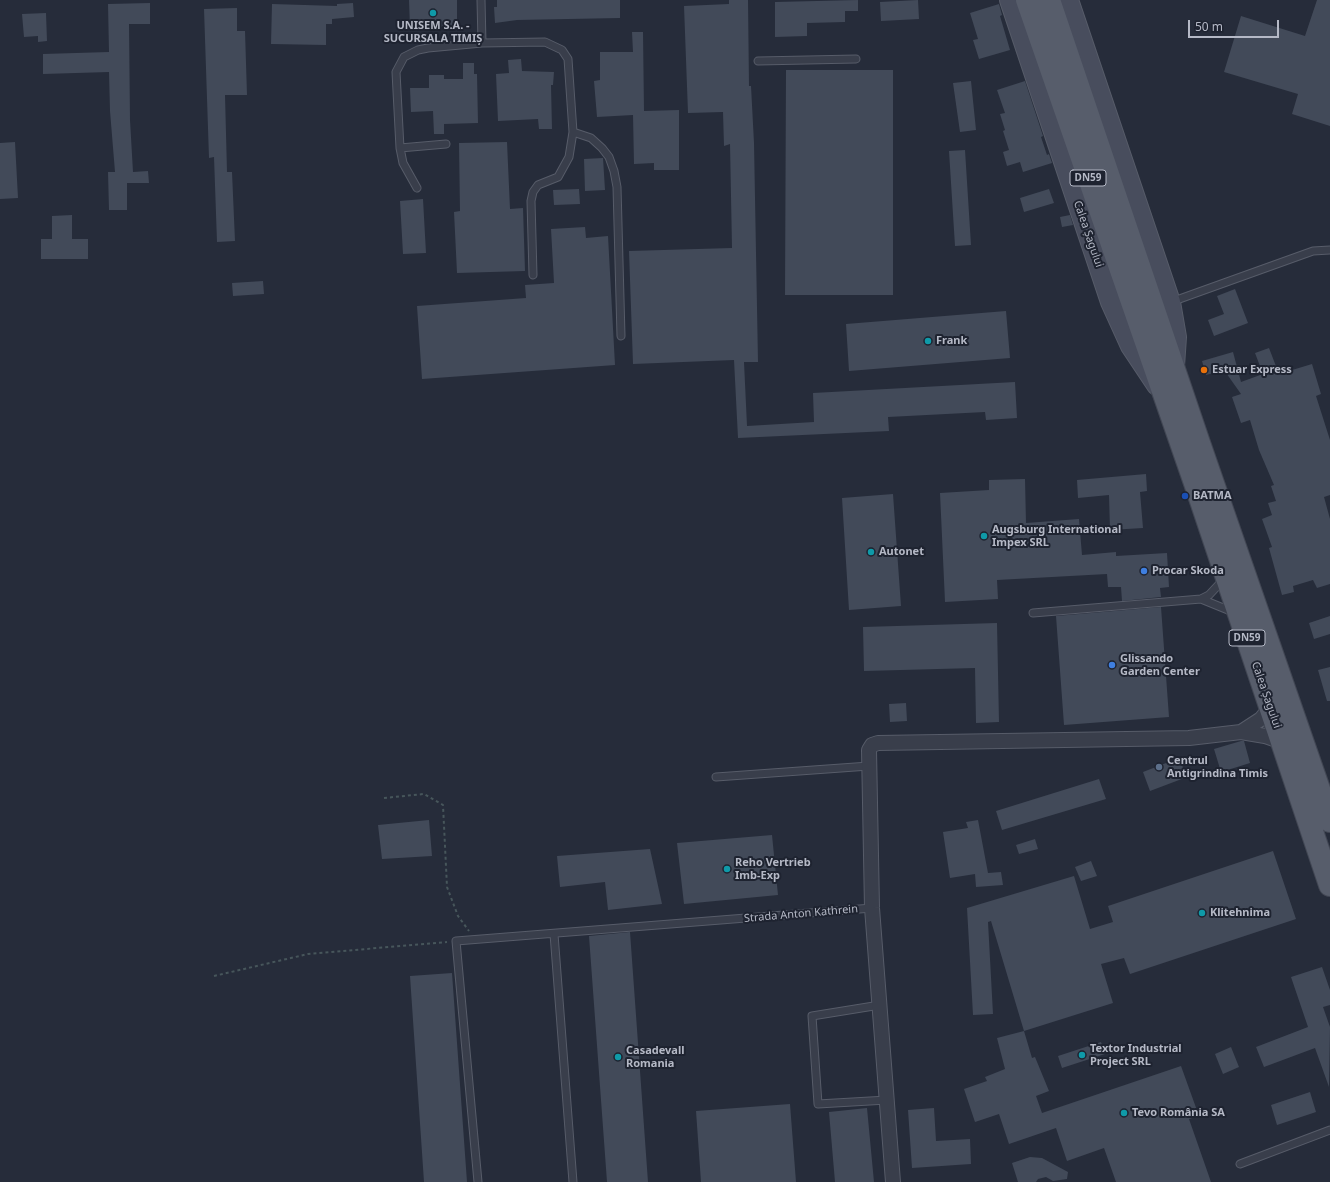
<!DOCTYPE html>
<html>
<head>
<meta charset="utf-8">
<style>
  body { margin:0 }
  #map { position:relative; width:1330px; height:1182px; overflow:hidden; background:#262c3a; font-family:"Noto Sans",sans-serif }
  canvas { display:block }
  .scale { position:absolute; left:1188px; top:20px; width:91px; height:18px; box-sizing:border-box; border:2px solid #b5b9c6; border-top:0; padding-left:5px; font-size:12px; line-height:14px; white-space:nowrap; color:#b5b9c6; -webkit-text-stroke:3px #1e2330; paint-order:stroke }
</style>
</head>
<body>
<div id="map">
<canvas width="1330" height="1182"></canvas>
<div class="scale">50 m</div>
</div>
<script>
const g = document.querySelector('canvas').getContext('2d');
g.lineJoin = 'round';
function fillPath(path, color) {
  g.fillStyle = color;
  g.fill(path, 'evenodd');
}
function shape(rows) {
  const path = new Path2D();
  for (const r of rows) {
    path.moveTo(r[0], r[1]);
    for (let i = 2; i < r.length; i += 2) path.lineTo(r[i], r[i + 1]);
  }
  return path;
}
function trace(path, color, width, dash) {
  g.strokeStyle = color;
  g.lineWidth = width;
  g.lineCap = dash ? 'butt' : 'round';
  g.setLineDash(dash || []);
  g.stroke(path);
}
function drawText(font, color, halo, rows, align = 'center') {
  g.font = font + ' "Noto Sans",sans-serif';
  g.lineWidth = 4;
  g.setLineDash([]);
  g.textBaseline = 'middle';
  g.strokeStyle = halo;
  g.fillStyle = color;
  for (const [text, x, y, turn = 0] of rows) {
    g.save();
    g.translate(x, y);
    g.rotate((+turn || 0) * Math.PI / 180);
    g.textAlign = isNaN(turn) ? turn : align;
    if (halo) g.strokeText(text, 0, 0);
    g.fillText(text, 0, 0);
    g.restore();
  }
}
fillPath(shape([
  [409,0,457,0,457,26,410,28],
  [497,0,620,0,620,18,517,20,495,23,494,7,497,7],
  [729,0,748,0,749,86,751,86,754,143,758,362,744,362,747,426,814,422,813,393,1015,382,1017,418,986,420,985,412,888,417,889,431,738,438,734,360,633,364,629,251,732,248,730,144,724,146,723,112,688,113,684,6,729,4],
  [858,0,858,11,845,11,845,22,807,23,807,36,775,37,775,2],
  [918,0,919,19,881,21,880,2],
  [1317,0,1330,0,1330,126,1292,114,1298,94,1224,72,1241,16,1305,36],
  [150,3,150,24,129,24,130,120,133,172,148,171,149,183,127,183,127,210,109,210,108,172,115,172,110,111,109,72,43,74,43,54,109,52,108,4],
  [353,3,354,17,332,19,332,24,326,24,326,45,271,44,272,4,337,6,337,4],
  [999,4,1002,15,1000,16,1010,50,979,59,973,40,978,39,970,13],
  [237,8,237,31,245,31,247,95,225,95,227,172,232,172,235,241,217,242,214,157,209,158,204,9],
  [46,13,47,41,38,42,38,36,24,37,22,14],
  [632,32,643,32,644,111,679,110,679,170,654,170,654,163,634,164,633,115,597,117,594,81,600,80,600,52,633,52],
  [521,59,522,71,554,72,553,85,551,85,552,129,539,129,538,119,498,121,496,74,509,73,508,60],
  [463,63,474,63,474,74,477,74,478,123,444,124,444,134,434,134,433,111,411,112,410,88,429,88,429,75,444,75,444,79,463,79],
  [786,70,893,70,893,295,785,295],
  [971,81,976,130,960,132,953,83],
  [1025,81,1043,136,1041,137,1047,155,1049,154,1052,163,1023,172,1020,162,1007,166,1003,152,1009,150,1003,131,1005,130,1000,114,1005,113,997,90],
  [15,142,18,198,0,199,0,143],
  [507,142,510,209,523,208,525,271,457,273,454,212,460,211,459,143],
  [965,150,971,245,955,246,949,151],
  [603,158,605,190,585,191,584,159],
  [579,189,580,204,554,205,553,190],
  [1049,189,1054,203,1024,212,1020,198],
  [423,199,426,253,403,254,400,201],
  [72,215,72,239,88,239,88,259,41,259,41,239,52,239,52,216],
  [1070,215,1073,225,1062,227,1060,217],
  [585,227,586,238,608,236,615,365,422,379,417,306,526,298,525,285,554,283,551,229],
  [263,281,264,294,233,296,232,283],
  [1235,289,1248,323,1214,336,1208,320,1224,314,1217,296],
  [1006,311,1010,358,849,371,846,324],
  [1269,348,1279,374,1312,364,1321,394,1316,396,1330,440,1330,495,1324,497,1330,519,1330,584,1317,588,1313,580,1293,586,1294,592,1282,595,1269,548,1272,547,1262,519,1272,515,1268,503,1276,501,1271,486,1274,485,1259,450,1250,420,1241,423,1232,397,1241,394,1224,370,1206,375,1202,361,1233,352,1241,382,1263,374,1255,353],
  [1146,474,1147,491,1140,492,1143,528,1110,530,1109,495,1078,498,1077,480],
  [1025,479,1026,523,1079,519,1082,555,1116,552,1116,556,1167,553,1169,587,1160,588,1161,597,1122,601,1121,587,1108,587,1107,574,997,580,998,599,945,602,940,493,989,490,989,480],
  [893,494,901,606,849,610,842,498],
  [1161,607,1169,717,1064,725,1056,616],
  [1330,616,1330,634,1314,639,1309,623],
  [997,623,999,722,976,723,975,668,864,671,863,627],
  [1330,667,1330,701,1327,701,1318,670],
  [906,703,907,721,890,722,889,704],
  [1241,741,1244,741,1250,763,1221,772,1214,749],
  [1179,758,1187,777,1150,791,1143,772],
  [1099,779,1106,799,1002,830,996,811],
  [429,820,432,856,382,859,378,825],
  [978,820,988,873,1001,872,1003,885,976,887,975,874,950,878,943,832,968,828,966,822],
  [772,835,778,895,684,904,677,843],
  [1035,839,1038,849,1019,854,1016,845],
  [650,849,662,904,608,910,605,882,560,887,557,856],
  [1273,851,1296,919,1130,974,1124,958,1101,964,1113,1003,1024,1031,991,921,988,922,993,1014,973,1015,967,908,1074,876,1090,929,1113,922,1108,906],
  [1091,861,1097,876,1081,881,1075,867],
  [630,932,648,1182,607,1182,589,936],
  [1322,967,1330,990,1330,1005,1323,1007,1330,1027,1329,1087,1315,1048,1264,1067,1256,1047,1308,1027,1291,977],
  [452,973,467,1182,424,1182,410,976],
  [1024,1031,1032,1058,1035,1057,1049,1091,1036,1096,1042,1113,1181,1066,1199,1116,1189,1119,1211,1182,1116,1182,1104,1148,1067,1161,1056,1128,1009,1144,999,1114,975,1122,964,1089,987,1081,985,1077,1005,1069,997,1038],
  [1101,1042,1105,1054,1062,1068,1058,1056],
  [1231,1047,1239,1067,1223,1074,1215,1054],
  [1310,1092,1316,1112,1277,1125,1271,1105],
  [790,1104,796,1182,701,1182,696,1111],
  [867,1108,874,1182,835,1182,829,1112],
  [934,1108,936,1141,970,1139,971,1164,912,1168,908,1110],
  [1030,1157,1042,1158,1068,1172,1067,1179,1053,1181,1046,1177,1038,1179,1036,1182,1018,1182,1012,1163]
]), '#424a59');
const lane = shape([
  [481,0,482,43],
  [758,61,856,59],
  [573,132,591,138,602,148,609,157,614,171,617,187,621,336],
  [400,148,446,144],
  [417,188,403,163,400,148,396,72,404,57,418,50,428,48,482,43,545,42,562,50,568,59,573,132,569,157,558,177,538,185,533,192,531,201,533,275],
  [1171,302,1313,251,1330,250],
  [1201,599,1209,595,1223,580],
  [1033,613,1201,599,1233,612],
  [716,777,869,766],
  [554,934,573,1182],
  [880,1005,812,1016,818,1104,887,1100],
  [1240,1164,1330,1130],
  [478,1182,456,941,872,908]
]);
const street = shape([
  [1241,732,1261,719,1270,708],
  [893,1182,872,908,869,750,872,745,878,743,1189,738,1241,732,1265,736,1282,742]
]);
const secondary = shape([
  [1010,0,1111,302,1131,346,1157,385],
  [1068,0,1170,302,1176,337,1174,366]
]);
const primary = shape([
  [1027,0,1196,486,1330,885],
  [1049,0,1199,443,1330,821]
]);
trace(lane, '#575c69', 9);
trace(street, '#575c69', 16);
trace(secondary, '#575c69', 22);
trace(primary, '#424754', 24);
trace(shape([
  [384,798,424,794,443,805,447,887,458,916,469,931],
  [214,976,308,954,447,942]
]), '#47565b', 2, [3, 3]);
trace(lane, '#393e4b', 7);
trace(street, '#393e4b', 14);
trace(secondary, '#484d5d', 20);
trace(primary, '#575d6b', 22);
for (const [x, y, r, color] of [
  [433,13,4,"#0f9aa8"],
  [928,341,4,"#0f9aa8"],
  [1204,370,4,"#e8710a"],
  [1185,496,4,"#1a4fb4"],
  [984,536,4,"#0f9aa8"],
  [871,552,4,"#0f9aa8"],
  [1144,571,4,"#3f7fe0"],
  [1112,665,4,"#3f7fe0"],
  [1159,767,4,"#5c6f8a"],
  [727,869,4,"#0f9aa8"],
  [1202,913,4,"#0f9aa8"],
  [1082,1055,4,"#0f9aa8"],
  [618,1057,4,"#0f9aa8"],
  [1124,1113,4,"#0f9aa8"]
]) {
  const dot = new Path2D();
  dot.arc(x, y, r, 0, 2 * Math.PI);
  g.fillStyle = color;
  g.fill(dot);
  trace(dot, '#1e2330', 1.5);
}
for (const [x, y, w] of [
  [1088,178,36],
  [1247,638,36]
]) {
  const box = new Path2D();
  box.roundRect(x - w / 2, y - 8, w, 16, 3);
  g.fillStyle = '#1e2330';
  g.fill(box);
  trace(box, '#b5b9c6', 1);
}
drawText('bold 10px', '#b5b9c6', null, [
  ["DN59",1088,178],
  ["DN59",1247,638]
]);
drawText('bold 11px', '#b5b9c6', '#1e2330', [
  ["UNISEM S.A. -",433,26,"center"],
  ["SUCURSALA TIMIȘ",433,39,"center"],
  ["Frank",936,341],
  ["Estuar Express",1212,370],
  ["BATMA",1193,496],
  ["Augsburg International",992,530],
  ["Impex SRL",992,543],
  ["Autonet",879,552],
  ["Procar Skoda",1152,571],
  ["Glissando",1120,659],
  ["Garden Center",1120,672],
  ["Centrul",1167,761],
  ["Antigrindina Timis",1167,774],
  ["Reho Vertrieb",735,863],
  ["Imb-Exp",735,876],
  ["Klitehnima",1210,913],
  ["Textor Industrial",1090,1049],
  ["Project SRL",1090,1062],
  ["Casadevall",626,1051],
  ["Romania",626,1064],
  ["Tevo România SA",1132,1113]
], 'left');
drawText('11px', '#b5b9c6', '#1e2330', [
  ["Calea Șagului",1088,234,71],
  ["Calea Șagului",1266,695,71],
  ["Strada Anton Kathrein",801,914,-5]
]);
</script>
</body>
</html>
